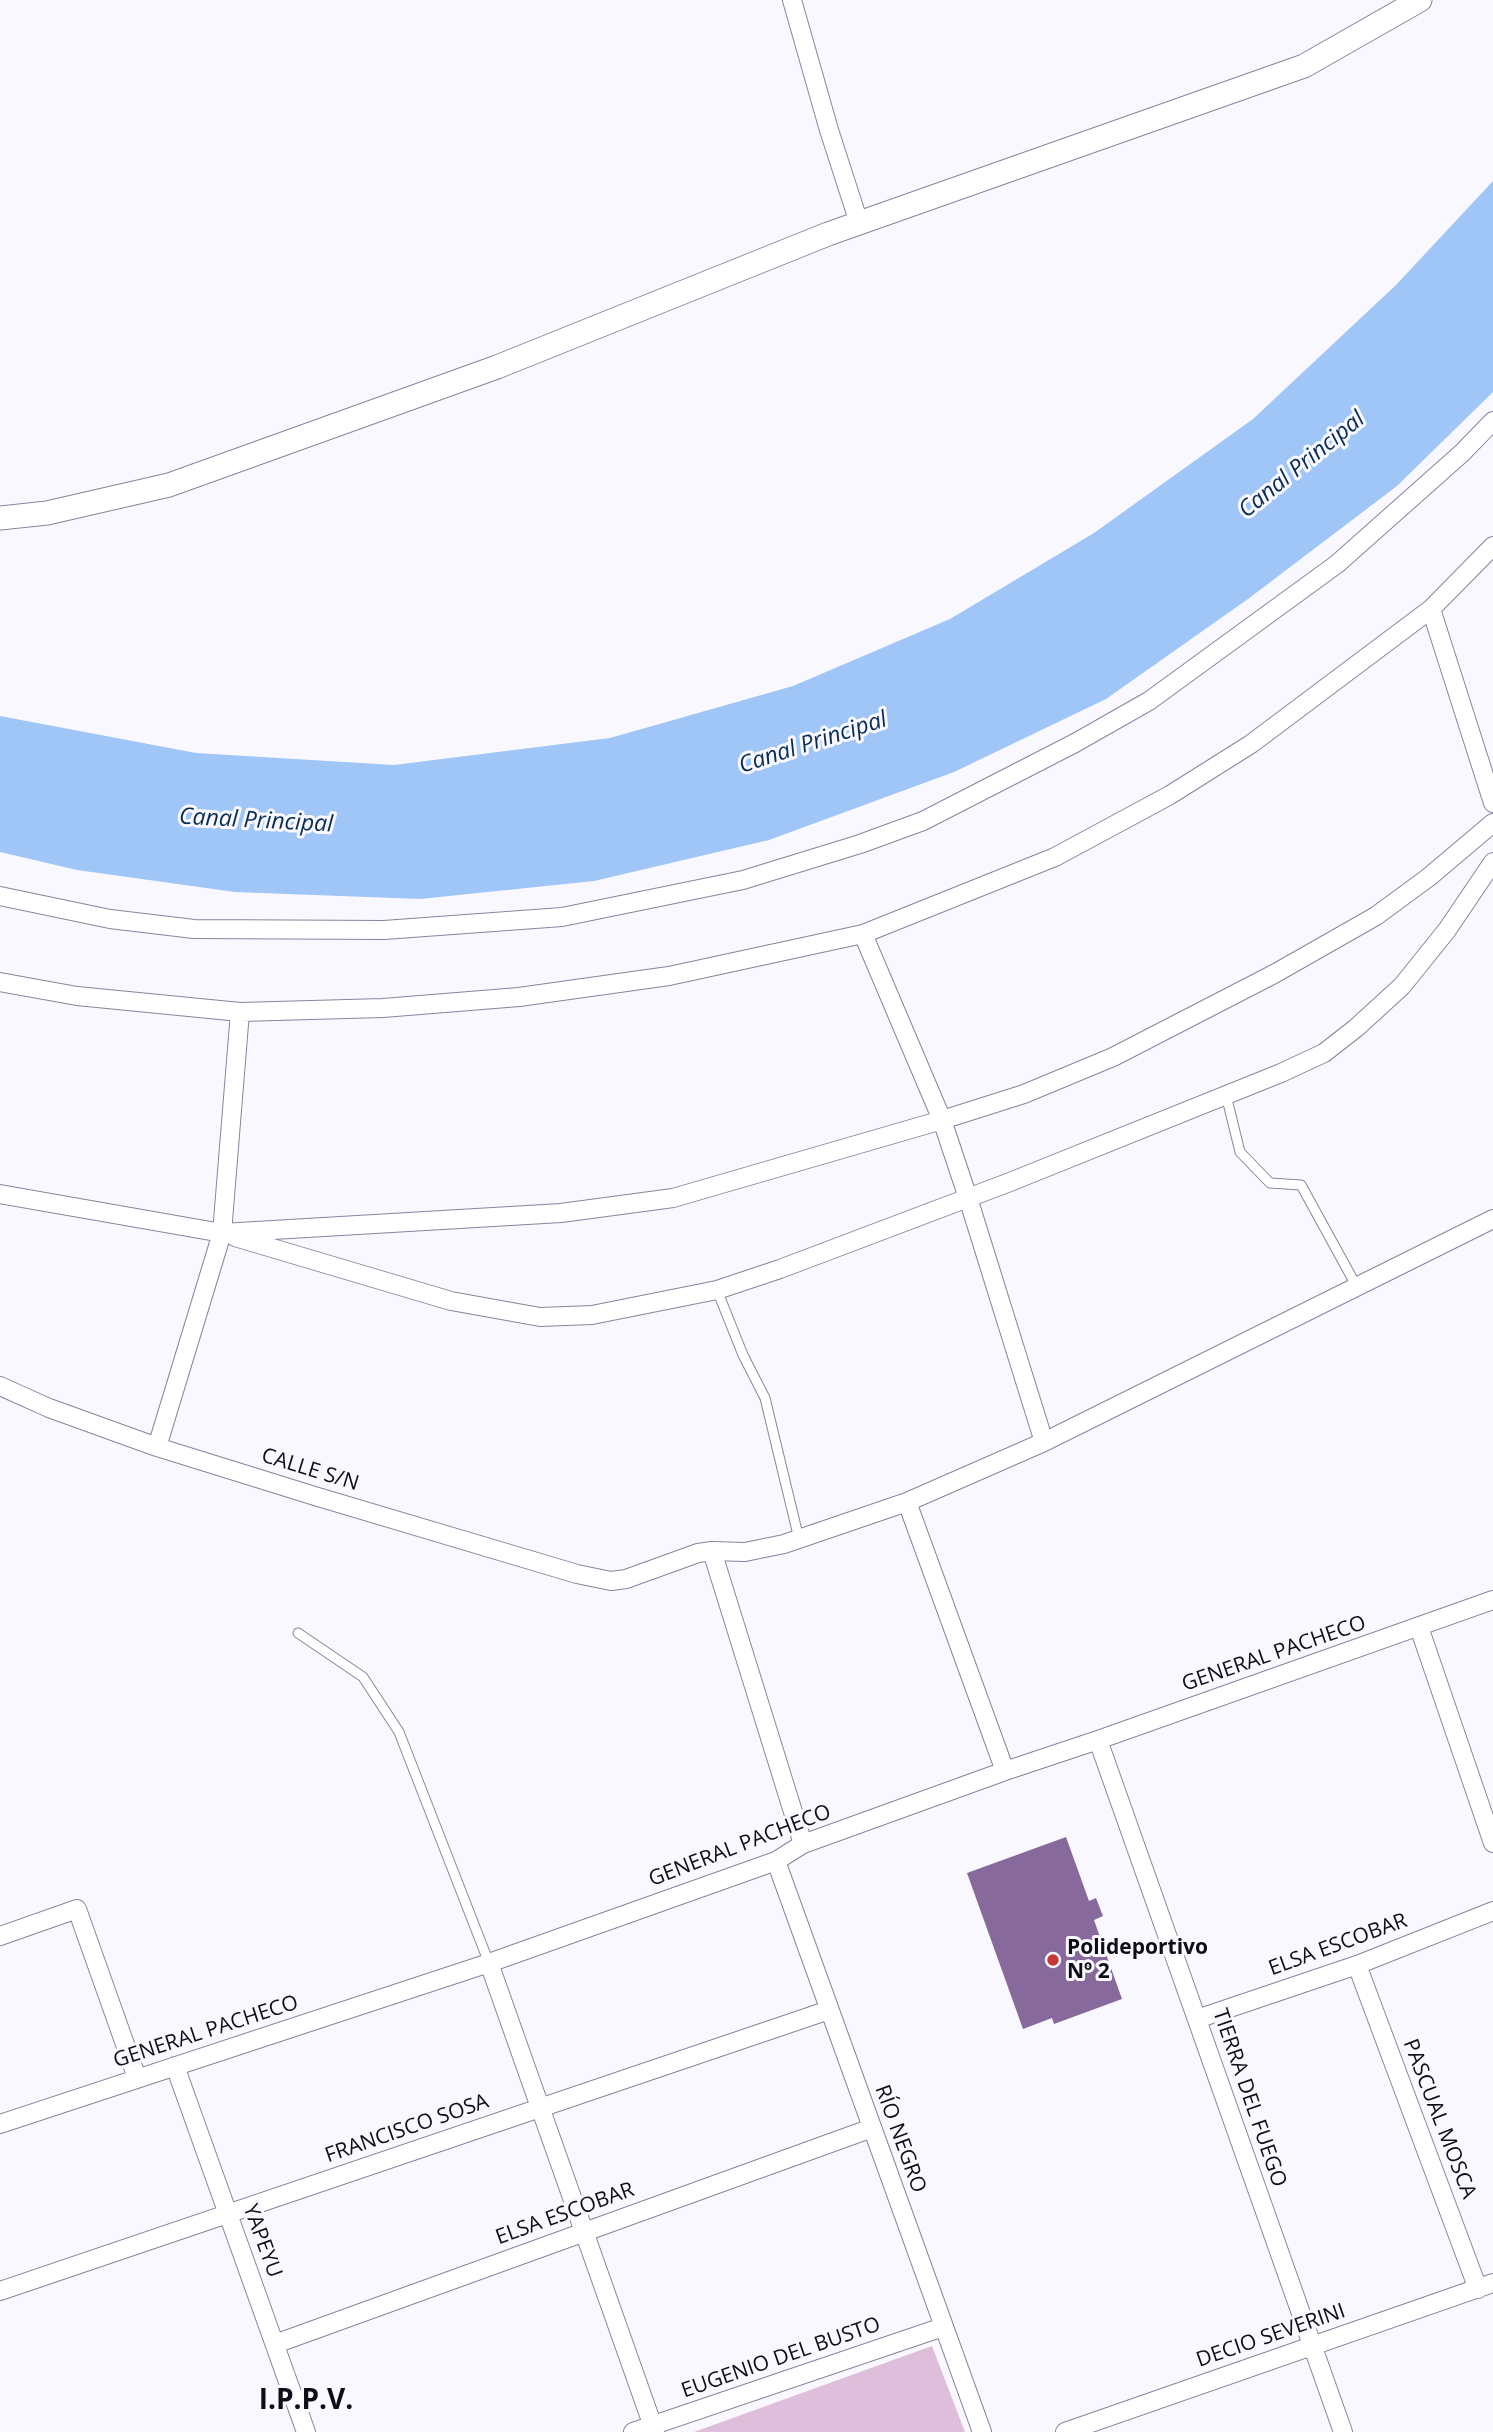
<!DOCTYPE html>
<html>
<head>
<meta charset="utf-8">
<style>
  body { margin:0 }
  canvas { display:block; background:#f9f8fe }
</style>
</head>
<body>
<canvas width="1493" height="2432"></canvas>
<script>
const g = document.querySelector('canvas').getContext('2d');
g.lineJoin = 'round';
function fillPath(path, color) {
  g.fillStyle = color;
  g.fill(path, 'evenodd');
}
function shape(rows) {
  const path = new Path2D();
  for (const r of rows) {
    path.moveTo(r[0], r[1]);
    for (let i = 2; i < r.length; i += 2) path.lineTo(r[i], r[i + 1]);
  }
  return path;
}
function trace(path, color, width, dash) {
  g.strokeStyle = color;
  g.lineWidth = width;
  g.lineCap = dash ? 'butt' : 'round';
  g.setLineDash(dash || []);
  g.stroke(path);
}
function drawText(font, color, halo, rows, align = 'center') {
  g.font = font + ' "Open Sans",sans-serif';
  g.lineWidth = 6;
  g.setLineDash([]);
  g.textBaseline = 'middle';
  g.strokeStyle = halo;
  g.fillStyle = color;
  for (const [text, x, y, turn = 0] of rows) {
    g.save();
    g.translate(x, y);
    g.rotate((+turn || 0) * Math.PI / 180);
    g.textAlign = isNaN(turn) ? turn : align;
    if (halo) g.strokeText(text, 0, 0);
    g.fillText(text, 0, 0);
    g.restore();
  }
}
fillPath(shape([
  [932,2346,965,2432,694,2432]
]), '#dfbedb');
fillPath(shape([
  [1493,181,1493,392,1397,486,1248,599,1106,699,954,772,769,840,594,881,420,899,235,892,77,870,0,852,0,716,196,753,394,765,610,738,793,686,950,619,1094,533,1253,419,1396,285]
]), '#a0c6f8');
fillPath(shape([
  [1066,1837,1089,1901,1096,1898,1103,1916,1094,1920,1122,1999,1054,2024,1052,2018,1023,2029,967,1873]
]), '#88699b');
const service = shape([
  [1226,1095,1240,1152,1270,1183,1301,1185,1357,1287],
  [717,1290,743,1355,765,1398,799,1539],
  [298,1633,363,1677,399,1732,489,1963]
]);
const minor = shape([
  [792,0,829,130,859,223],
  [1431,609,1493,803],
  [0,896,110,919,194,929,384,930,562,917,743,880,860,844,923,821,1075,743,1149,701,1337,564,1462,453,1493,421],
  [863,934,1055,857,1170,795,1251,744,1431,609,1493,546],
  [0,982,77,996,240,1012,383,1008,519,997,669,976,863,934,942,1120,968,1198,1044,1442],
  [0,1194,222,1233,561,1213,673,1198,942,1120,1024,1094,1113,1057,1274,974,1376,916,1429,877,1493,823],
  [235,1237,451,1301,540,1317,592,1315,717,1290,780,1269,1010,1182,1281,1073,1324,1053,1356,1028,1402,986,1447,930,1493,862],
  [0,1386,49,1408,157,1447,318,1497,577,1574,611,1581,626,1579,698,1553,712,1551,745,1552,784,1544,907,1502,1044,1442,1493,1219],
  [157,1447,222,1233,240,1012],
  [907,1502,1005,1771],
  [712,1551,803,1844],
  [1419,1627,1493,1843],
  [1098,1740,1343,2432],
  [776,1861,982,2432],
  [0,1936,77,1909,137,2078],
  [489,1963,655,2432],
  [1357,1965,1478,2289],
  [1197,2019,1357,1965,1493,1911],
  [175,2066,306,2432],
  [0,2124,489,1963,776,1861,803,1844,1005,1771,1098,1740,1493,1600],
  [0,2291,829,2010],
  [275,2344,872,2128],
  [633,2432,943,2327],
  [1065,2432,1493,2283]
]);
const tertiary = shape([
  [0,518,47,513,169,485,497,367,828,234,1304,66,1420,0]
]);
trace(service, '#89849f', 11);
trace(minor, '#89849f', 20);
trace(tertiary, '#89849f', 25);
trace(service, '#fff', 9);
trace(minor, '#fff', 18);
trace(tertiary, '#fff', 23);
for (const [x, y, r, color] of [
  [1053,1960,7,"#c63735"]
]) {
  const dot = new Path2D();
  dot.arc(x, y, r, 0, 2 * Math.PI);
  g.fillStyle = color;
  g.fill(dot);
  trace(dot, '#f9f8fe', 2.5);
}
drawText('21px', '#0f0d17', '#f9f8fe', [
  ["CALLE S/N",310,1470,17],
  ["GENERAL PACHECO",1274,1654,-19],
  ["GENERAL PACHECO",740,1846,-21],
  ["ELSA ESCOBAR",1338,1945,-20],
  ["GENERAL PACHECO",206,2032,-18],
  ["TIERRA DEL FUEGO",1249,2098,71],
  ["PASCUAL MOSCA",1439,2119,69],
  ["FRANCISCO SOSA",407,2129,-19],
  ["RÍO NEGRO",900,2139,70],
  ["ELSA ESCOBAR",565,2214,-20],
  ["YAPEYU",262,2241,70],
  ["DECIO SEVERINI",1271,2336,-19],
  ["EUGENIO DEL BUSTO",781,2358,-19]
]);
drawText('bold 21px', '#0f0d17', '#f9f8fe', [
  ["Polideportivo",1067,1948],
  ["Nº 2",1067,1972]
], 'left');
drawText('italic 23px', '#072c58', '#f9f8fe', [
  ["Canal Principal",1302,465,-39],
  ["Canal Principal",813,743,-18],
  ["Canal Principal",256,821,3]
]);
drawText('bold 28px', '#0f0d17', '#f9f8fe', [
  ["I.P.P.V.",306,2401]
]);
</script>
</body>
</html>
